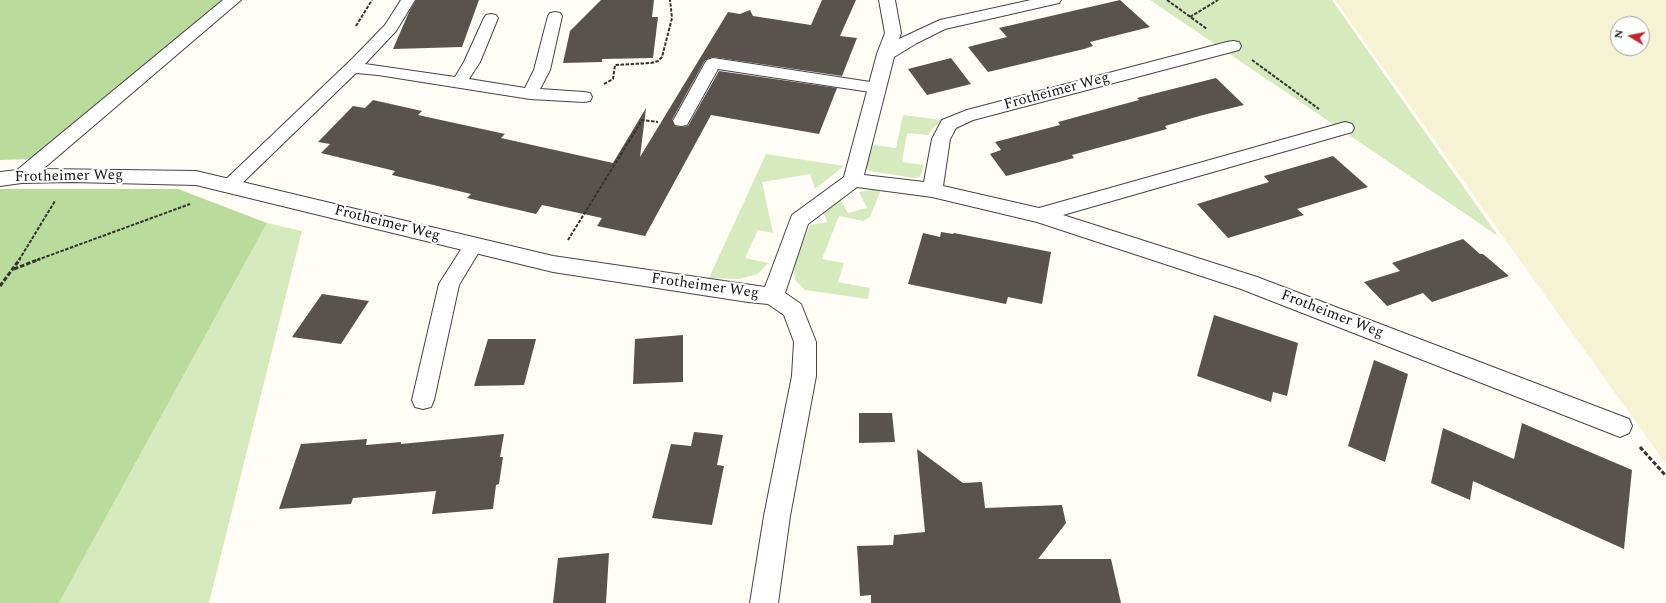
<!DOCTYPE html>
<html>
<head>
<meta charset="utf-8">
<style>
  body { margin:0 }
  #map { position:relative; width:1666px; height:603px; overflow:hidden; background:#fffdf5; font-family:Spectral,serif }
  canvas { display:block }
  .north { position:absolute; left:1610px; top:16px; width:40px; height:40px; box-sizing:border-box; background:#fff; border:1px solid #a0a0a0; border-radius:50%; rotate:280deg; font-size:11px; font-weight:700; line-height:16px; text-align:center; color:#111 }
  .north::after { content:''; display:block; margin:auto; width:14px; height:18px; background:#c4262e; clip-path:polygon(50% 0,100% 100%,50% 72%,0 100%) }
</style>
</head>
<body>
<div id="map">
<canvas width="1666" height="603"></canvas>
<div class="north">N</div>
</div>
<script>
const g = document.querySelector('canvas').getContext('2d');
g.lineJoin = 'round';
function fillPath(path, color) {
  g.fillStyle = color;
  g.fill(path, 'evenodd');
}
function shape(rows) {
  const path = new Path2D();
  for (const r of rows) {
    path.moveTo(r[0], r[1]);
    for (let i = 2; i < r.length; i += 2) path.lineTo(r[i], r[i + 1]);
  }
  return path;
}
function trace(path, color, width, dash) {
  g.strokeStyle = color;
  g.lineWidth = width;
  g.lineCap = dash ? 'butt' : 'round';
  g.setLineDash(dash || []);
  g.stroke(path);
}
function drawText(font, color, halo, rows, align = 'center') {
  g.font = font + ' Spectral,serif';
  g.lineWidth = 4;
  g.setLineDash([]);
  g.textBaseline = 'middle';
  g.strokeStyle = halo;
  g.fillStyle = color;
  for (const [text, x, y, turn = 0] of rows) {
    g.save();
    g.translate(x, y);
    g.rotate((+turn || 0) * Math.PI / 180);
    g.textAlign = isNaN(turn) ? turn : align;
    if (halo) g.strokeText(text, 0, 0);
    g.fillText(text, 0, 0);
    g.restore();
  }
}
fillPath(shape([
  [1335,0,1666,0,1666,464,1516,255],
  [1618,24,1642,24,1642,48,1618,48]
]), '#f6f3d4');
fillPath(shape([
  [1150,0,1332,0,1498,236],
  [903,115,942,120,933,128,928,135,907,133,902,162,924,165,920,177,914,178,869,171,866,167,869,149,874,145,896,148],
  [766,154,844,166,815,189,810,174,762,182,773,233,758,230,745,258,768,263,758,274,739,279,709,278],
  [878,189,880,192,870,217,863,221,839,216,822,259,844,263,838,282,870,288,868,299,805,290,795,280,794,265,810,225,827,222,823,211,839,197,848,213,867,208,859,192],
  [267,223,302,231,209,603,59,603]
]), '#d5ebbd');
fillPath(shape([
  [0,0,225,0,30,159,0,160],
  [0,189,178,189,267,223,59,603,0,603]
]), '#b9dc9c');
fillPath(shape([
  [416,0,479,0,462,47,393,49,409,12],
  [601,0,654,0,652,17,658,17,653,58,602,59,602,62,563,63,570,31],
  [822,0,856,0,840,36,857,38,842,76,713,57,707,59,704,62,672,120,675,126,681,127,688,126,719,71,837,88,819,134,711,115,645,236,597,226,602,218,542,205,536,214,467,198,471,194,392,175,395,171,321,153,330,144,318,142,353,106,365,108,373,100,422,111,418,115,505,134,501,138,613,163,646,108,640,157,728,12,740,14,750,10,753,16,811,25],
  [1120,0,1150,27,1090,42,1093,46,1084,49,988,72,968,47,1007,37,999,28],
  [951,58,971,84,927,95,908,69],
  [1216,78,1244,105,1203,115,1165,126,1167,129,1072,155,1074,158,1006,176,990,154,1001,150,995,142,1060,125,1058,122,1139,100,1137,98],
  [1333,156,1368,187,1297,209,1304,215,1228,238,1197,204,1269,182,1264,176],
  [941,232,953,234,954,233,1051,252,1042,304,1008,297,1006,304,908,284,923,233,940,237],
  [1463,239,1480,254,1483,254,1509,276,1432,302,1423,293,1387,306,1364,282,1400,271,1392,263],
  [322,294,369,301,341,344,292,337],
  [1214,315,1298,343,1287,396,1273,392,1271,402,1197,376],
  [683,335,683,382,633,384,635,339],
  [488,339,536,339,524,385,474,386],
  [1374,360,1408,374,1385,462,1348,446],
  [859,413,892,413,895,442,859,443],
  [1522,423,1632,470,1624,549,1473,481,1470,500,1431,483,1443,428,1514,459],
  [694,432,723,435,717,465,724,466,712,525,652,518,671,444,691,446],
  [504,434,500,457,503,457,499,484,496,485,493,509,432,514,436,491,353,498,351,504,279,509,301,444,367,439,366,445,401,442,401,444],
  [917,449,963,483,982,482,985,508,1062,505,1066,523,1038,559,1111,559,1121,603,871,603,871,595,860,596,857,546,893,545,894,535,925,532],
  [609,553,606,603,553,603,558,558]
]), '#5a524d');
const service = shape([
  [401,0,415,0,396,31,365,64,455,77,464,62,484,18,486,15,491,14,496,15,498,18,480,62,469,79,525,88,534,70,548,16,550,13,555,12,560,13,562,16,550,70,540,89,584,92,590,93,592,97,590,101,584,102,530,99,378,75,356,73,235,190,229,192,223,190,220,186,223,182,353,58,385,25,401,0],
  [713,58,877,83,883,84,885,88,883,92,877,93,718,69,687,125,681,126,675,125,673,121,705,63,707,60,713,58],
  [474,238,481,240,483,245,459,285,434,400,431,407,423,409,415,407,412,400,439,284,467,240,474,238]
]);
const minor = shape([
  [223,0,241,0,43,169,196,171,553,256,765,287,792,215,844,177,877,54,885,33,879,0,895,0,901,33,899,39,940,20,1031,0,1061,0,1059,3,945,29,917,43,894,57,864,175,924,182,932,139,942,120,967,110,1227,42,1233,41,1239,42,1241,46,1239,50,973,120,956,128,950,139,943,186,1039,208,1345,122,1352,124,1354,128,1352,132,1063,215,1257,277,1629,419,1632,426,1629,433,1620,437,1241,289,1037,222,932,197,857,187,808,224,785,293,801,304,816,342,816,376,790,516,778,603,750,603,764,516,792,376,794,342,784,315,768,304,748,302,553,272,196,185,71,182,22,183,0,186,0,172,17,170,223,0]
]);
trace(service, '#444', 2);
trace(minor, '#444', 2);
trace(shape([
  [1167,0,1207,29],
  [1190,17,1218,0],
  [356,26,372,0],
  [1252,60,1319,109],
  [604,84,613,79,615,65,651,63,658,61,662,57,672,18,670,0],
  [568,240,642,120,658,122],
  [19,260,55,201],
  [37,260,190,204]
]), '#333', 2, [3.5, 1.5]);
trace(shape([
  [14,269,40,259],
  [0,286,20,259],
  [1640,447,1666,476]
]), '#333', 3, [4.5, 2]);
fillPath(service, '#fff');
fillPath(minor, '#fff');
drawText('15px', '#111', '#fff', [
  ["Frotheimer Weg",1057,92,-15],
  ["Frotheimer Weg",69,177,-1],
  ["Frotheimer Weg",387,224,14],
  ["Frotheimer Weg",705,287,8],
  ["Frotheimer Weg",1332,315,21]
]);
</script>
</body>
</html>
